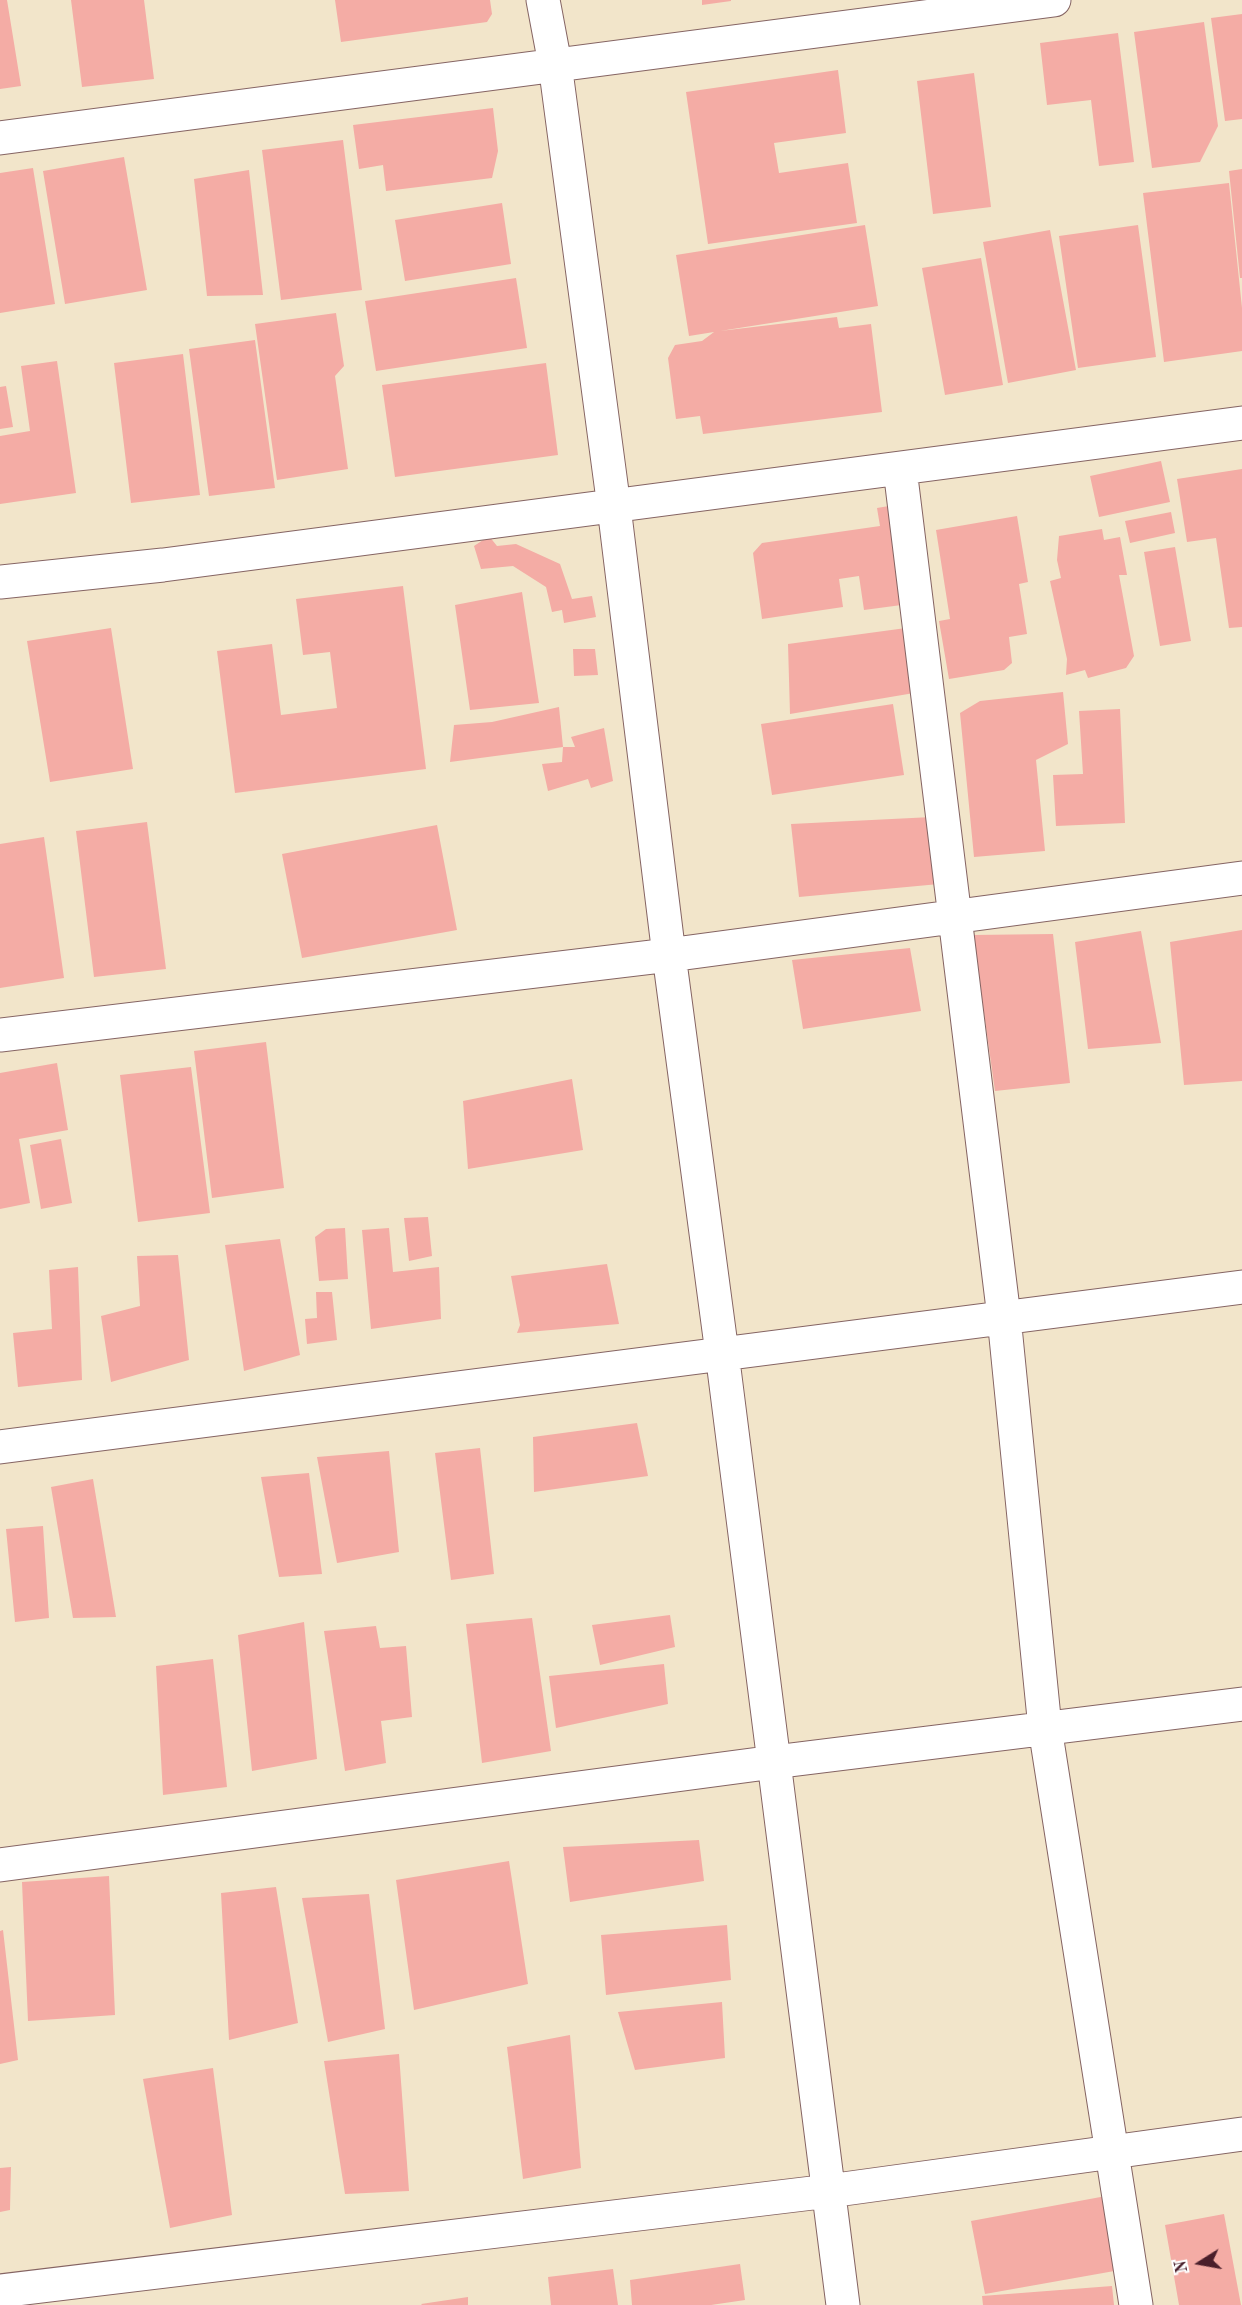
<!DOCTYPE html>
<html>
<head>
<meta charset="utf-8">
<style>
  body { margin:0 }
  #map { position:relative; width:1242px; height:2305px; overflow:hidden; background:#f2e5ca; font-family:"Old Standard TT",serif }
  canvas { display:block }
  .north { position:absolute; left:1170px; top:2233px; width:60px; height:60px; -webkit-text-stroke:4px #fff; paint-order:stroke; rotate:259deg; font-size:16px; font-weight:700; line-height:24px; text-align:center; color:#4a1f2b }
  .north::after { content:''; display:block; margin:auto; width:21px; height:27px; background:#4a1f2b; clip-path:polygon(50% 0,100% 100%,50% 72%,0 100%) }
</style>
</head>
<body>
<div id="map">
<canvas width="1242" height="2305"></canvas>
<div class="north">N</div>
</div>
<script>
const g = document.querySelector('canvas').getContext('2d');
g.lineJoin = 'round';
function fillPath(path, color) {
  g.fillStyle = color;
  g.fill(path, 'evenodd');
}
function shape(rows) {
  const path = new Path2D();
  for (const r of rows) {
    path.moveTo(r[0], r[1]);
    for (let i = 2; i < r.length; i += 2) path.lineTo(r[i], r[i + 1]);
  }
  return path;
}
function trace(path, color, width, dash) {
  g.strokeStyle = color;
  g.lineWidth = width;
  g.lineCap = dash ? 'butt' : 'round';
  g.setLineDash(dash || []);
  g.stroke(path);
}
fillPath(shape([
  [0,0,7,0,21,86,0,89],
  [71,0,144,0,154,79,82,87],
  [335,0,490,0,492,14,487,22,341,42],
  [702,0,731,0,731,1,702,5],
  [1242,14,1242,119,1225,121,1211,18],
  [1204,22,1218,126,1200,162,1152,168,1134,32],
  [1118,33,1134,162,1099,166,1091,100,1047,105,1040,43],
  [838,70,846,133,774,143,779,173,848,163,857,223,708,244,686,92],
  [974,73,991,207,933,214,917,81],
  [493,108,498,151,492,178,386,191,383,165,359,169,353,125],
  [343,140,362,290,281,300,262,150],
  [124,157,147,290,65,304,43,171],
  [33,168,55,304,0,313,0,173],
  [1242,169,1242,278,1240,278,1229,171],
  [249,170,263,295,207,296,194,179],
  [1229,183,1242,308,1242,351,1164,362,1143,193],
  [502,203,511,264,405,281,395,220],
  [865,225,878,306,720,331,837,317,839,328,871,324,882,412,703,434,700,416,676,419,668,358,675,345,702,341,714,332,689,336,676,255],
  [1138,225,1156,357,1078,368,1059,236],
  [1050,230,1076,370,1008,383,983,242],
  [981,258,1003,385,945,395,922,268],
  [516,278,527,348,376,371,365,301],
  [336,313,344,366,335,376,348,469,277,480,255,324],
  [255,340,275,488,209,496,189,349],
  [183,354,200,495,131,503,114,363],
  [57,361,76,493,0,504,0,436,30,431,21,366],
  [546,363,558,455,395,477,382,385],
  [6,386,13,427,0,429,0,387],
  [1161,461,1170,502,1099,517,1090,476],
  [1242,469,1242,627,1229,628,1216,538,1187,542,1177,479],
  [895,505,909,604,864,610,859,576,839,579,843,607,762,619,753,553,762,543,880,526,877,508],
  [1171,512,1175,533,1130,543,1125,521],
  [1017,516,1028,582,1019,584,1027,634,1009,637,1012,663,1004,670,949,679,939,621,950,619,936,530],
  [1102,529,1104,540,1120,537,1127,575,1119,575,1134,656,1126,668,1088,678,1085,670,1066,675,1067,659,1050,581,1061,578,1057,560,1059,536],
  [489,536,497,546,516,544,560,564,572,599,592,596,596,617,564,623,562,610,552,612,546,587,513,566,481,569,474,546],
  [1175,547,1191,641,1160,646,1144,552],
  [403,586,426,769,235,793,217,651,272,644,281,715,337,708,330,652,303,655,296,599],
  [522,592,539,703,470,710,455,605],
  [111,628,133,769,50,782,27,641],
  [906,628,914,693,790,714,788,644],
  [573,649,595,649,598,675,574,676],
  [1063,692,1068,744,1036,760,1045,851,974,857,960,713,980,701],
  [893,704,904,775,772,795,761,724],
  [559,707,563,747,450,762,454,725,492,722],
  [1120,709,1125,823,1056,826,1053,775,1083,774,1079,711],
  [604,728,613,781,591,788,588,779,548,791,542,764,562,762,563,747,575,747,571,737],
  [932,817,939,884,799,897,791,824],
  [147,822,166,969,94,977,76,831],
  [437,825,457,930,302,958,282,854],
  [44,837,64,978,0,988,0,844],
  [1242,930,1242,1081,1184,1085,1170,942],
  [1141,931,1161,1043,1088,1049,1075,942],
  [1053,934,1070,1083,995,1091,973,935],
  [910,948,921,1011,803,1029,792,960],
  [266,1042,284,1188,212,1198,194,1051],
  [57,1063,68,1130,19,1139,30,1203,0,1209,0,1073],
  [191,1067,210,1213,138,1222,120,1075],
  [572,1079,583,1150,468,1169,463,1101],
  [61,1139,72,1203,41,1209,30,1145],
  [428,1217,432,1256,409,1261,404,1218],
  [345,1228,348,1279,319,1281,315,1237,326,1229],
  [389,1228,393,1272,439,1267,441,1319,371,1329,362,1230],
  [280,1239,300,1355,244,1371,225,1245],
  [178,1255,189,1360,111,1382,101,1316,140,1306,137,1256],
  [607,1264,619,1324,517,1333,520,1325,511,1276],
  [78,1267,82,1380,18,1387,13,1333,52,1329,49,1270],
  [316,1292,332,1292,337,1340,307,1344,305,1319,317,1318],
  [637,1423,648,1476,534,1492,533,1437],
  [480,1448,494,1574,451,1580,435,1453],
  [389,1451,399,1552,337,1563,317,1457],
  [309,1473,322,1574,279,1577,261,1477],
  [93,1479,116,1617,73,1618,51,1487],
  [43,1526,49,1618,15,1622,6,1529],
  [670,1615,675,1647,600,1665,592,1625],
  [532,1618,551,1751,482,1763,466,1624],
  [304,1622,317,1759,252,1771,238,1635],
  [376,1626,380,1648,406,1646,412,1717,381,1721,386,1763,345,1771,324,1631],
  [213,1659,227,1787,163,1795,156,1666],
  [664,1664,668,1704,556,1728,549,1676],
  [699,1840,704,1881,570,1902,563,1847],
  [509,1861,528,1984,414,2010,396,1880],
  [109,1876,115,2015,28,2021,22,1882],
  [276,1887,298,2023,229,2040,221,1893],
  [369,1894,385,2029,328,2042,302,1898],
  [727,1925,731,1980,606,1995,601,1935],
  [3,1930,18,2060,0,2064,0,1931],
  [722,2002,725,2058,635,2070,618,2012],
  [570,2035,581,2168,523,2179,507,2047],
  [399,2054,409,2191,345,2194,324,2061],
  [213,2068,232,2215,170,2228,143,2079],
  [11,2167,10,2210,0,2212,0,2168],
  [1106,2196,1120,2270,985,2294,971,2221],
  [1224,2214,1241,2305,1179,2305,1165,2225],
  [740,2264,745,2300,711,2305,632,2305,630,2280],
  [613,2269,618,2305,551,2305,548,2277],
  [1112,2286,1114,2305,983,2305,982,2296],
  [468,2297,468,2305,422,2305,421,2304]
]), '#f4aca5');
const minor = shape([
  [543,0,555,64,614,507,669,955,722,1353,843,2305],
  [0,138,1054,0],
  [900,469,1004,1317,1045,1728,1136,2305],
  [0,582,163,565,1242,423],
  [0,1035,669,955,1242,878],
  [0,1447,1242,1287],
  [0,1865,774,1762,1242,1704],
  [0,2291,829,2191,1242,2134]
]);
trace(minor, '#856463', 35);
trace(minor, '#fff', 33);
</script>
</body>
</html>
